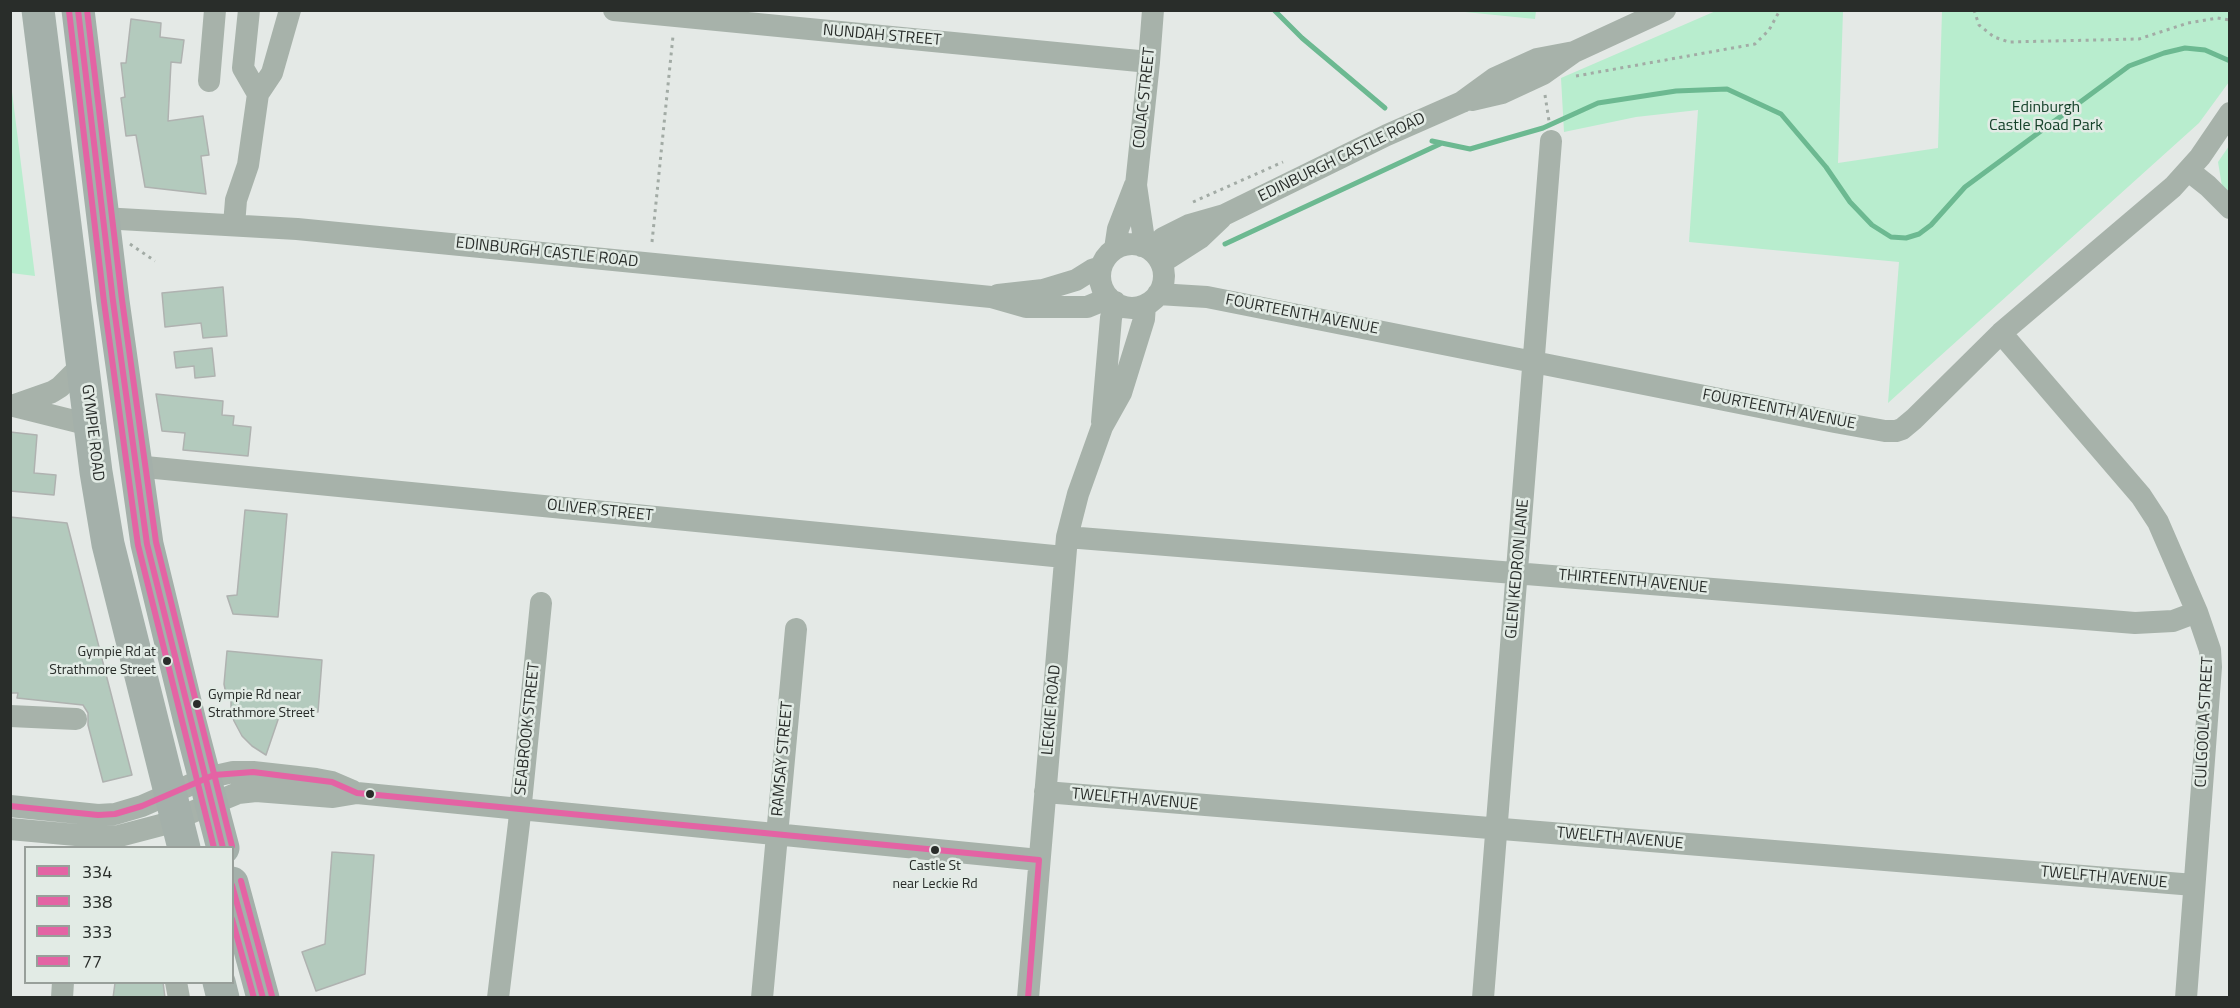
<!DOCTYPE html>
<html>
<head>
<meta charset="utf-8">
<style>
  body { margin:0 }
  #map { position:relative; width:2240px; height:1008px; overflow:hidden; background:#e4e9e6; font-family:"Titillium Web",sans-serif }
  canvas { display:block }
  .frame { position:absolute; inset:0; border:12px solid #292d2a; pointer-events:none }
  .legend { position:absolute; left:24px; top:846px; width:210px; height:138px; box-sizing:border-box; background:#e2ebe5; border:2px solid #989f9a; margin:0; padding:8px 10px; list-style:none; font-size:18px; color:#292d2a }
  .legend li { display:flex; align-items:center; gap:12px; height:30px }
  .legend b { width:30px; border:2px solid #989f9a }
</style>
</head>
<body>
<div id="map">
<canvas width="2240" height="1008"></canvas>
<div class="frame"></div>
<ul class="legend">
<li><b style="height:8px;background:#e463a4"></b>334</li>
<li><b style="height:8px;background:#e463a4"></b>338</li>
<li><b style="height:8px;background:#e463a4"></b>333</li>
<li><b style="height:8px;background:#e463a4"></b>77</li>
</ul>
</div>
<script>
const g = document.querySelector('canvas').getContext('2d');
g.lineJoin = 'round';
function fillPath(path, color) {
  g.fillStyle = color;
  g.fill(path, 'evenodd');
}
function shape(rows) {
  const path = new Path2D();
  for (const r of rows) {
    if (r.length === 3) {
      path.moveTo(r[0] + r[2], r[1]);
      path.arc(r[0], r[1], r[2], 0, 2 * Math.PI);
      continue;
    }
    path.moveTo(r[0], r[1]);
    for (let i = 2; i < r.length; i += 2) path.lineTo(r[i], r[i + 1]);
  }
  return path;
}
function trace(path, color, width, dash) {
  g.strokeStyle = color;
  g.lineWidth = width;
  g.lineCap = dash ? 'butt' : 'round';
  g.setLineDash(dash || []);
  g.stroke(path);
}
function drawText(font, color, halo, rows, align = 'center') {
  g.font = font + ' "Titillium Web",sans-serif';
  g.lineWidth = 5;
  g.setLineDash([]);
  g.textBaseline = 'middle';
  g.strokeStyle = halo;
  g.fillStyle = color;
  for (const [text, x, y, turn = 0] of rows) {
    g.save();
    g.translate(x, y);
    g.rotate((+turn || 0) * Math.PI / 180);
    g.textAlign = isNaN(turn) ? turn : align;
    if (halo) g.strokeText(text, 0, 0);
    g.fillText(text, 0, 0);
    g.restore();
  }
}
fillPath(shape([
  [1718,10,1843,11,1838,163,1938,148,1942,11,2229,11,2229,82,2199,123,1888,403,1899,262,1689,242,1698,110,1636,117,1564,132,1561,78],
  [1455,11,1536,11,1535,19],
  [10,84,11,84,35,276,11,273],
  [2229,146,2229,195,2222,186,2218,162]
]), '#b8edce');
trace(shape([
  [1274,10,1302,38,1385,108],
  [1432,141,1470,149,1543,128,1598,103,1676,91,1727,89,1781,114,1826,167,1850,202,1872,225,1891,237,1906,238,1919,234,1931,225,1965,187,2129,66,2164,53,2185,48,2205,50,2230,61],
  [1225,244,1440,144]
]), '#6cb991', 5);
const building = shape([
  [131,19,161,23,160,37,184,40,181,63,171,62,168,121,203,116,209,155,201,156,206,194,145,187,136,135,126,136,121,98,125,97,121,63,126,63,131,19],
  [223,287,227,336,203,338,201,323,165,327,162,293,223,287],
  [212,348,215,376,195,378,194,366,176,368,174,352,212,348],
  [156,394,223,401,222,415,234,416,233,425,251,427,248,456,183,450,185,433,162,431,156,394],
  [10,432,37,435,34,473,56,475,54,495,10,491,10,432],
  [245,510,287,514,278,617,233,614,227,596,237,595,245,510],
  [10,517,67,523,132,775,103,782,88,725,88,713,83,705,17,698,18,693,10,693,10,517],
  [227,651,322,660,318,712,282,708,266,755,252,746,242,736,234,721,231,711,231,695,226,694,224,684,227,651],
  [332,852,374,855,365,974,316,991,302,952,325,944,332,852],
  [123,982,163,982,165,998,113,998,115,983,123,982]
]);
fillPath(building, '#b3cabd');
trace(building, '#afb2b0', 1.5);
trace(shape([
  [1974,10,1979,25,1994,37,2009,42,2139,39,2188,23,2217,18,2230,20],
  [1576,76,1755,44,1769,30,1780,10],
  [1545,95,1549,121],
  [1193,202,1283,162],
  [652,242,673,36],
  [130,244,155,261]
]), '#a2aba5', 3, [3, 4.5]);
trace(shape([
  [614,10,1149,62],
  [209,81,215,10],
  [258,94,272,73,290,10],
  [1472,100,1502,93,1543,74,1574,52,1665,10],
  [2189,171,2208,186,2230,208],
  [102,218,297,229,991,297,1026,307,1087,307,1109,298],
  [234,225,236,200,248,165,258,94,243,68,249,10],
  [1132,276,32],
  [1142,246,1143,233,1136,185,1149,62,1153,10],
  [1115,249,1118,229,1135,185],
  [1151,250,1163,238,1189,225,1224,215,1387,135,1462,102,1495,78,1537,59,1574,52],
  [1161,263,1200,238,1221,218],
  [1158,294,1207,297,1835,422,1885,431,1896,431,1902,429,1914,419,2001,333,2173,187,2200,157,2230,113],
  [998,295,1043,290,1076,280,1092,270,1101,267],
  [2001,333,2141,496,2158,522,2197,612,2210,650,2211,667,2186,998],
  [10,405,90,425],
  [15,405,52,392,60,387,83,364],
  [1102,422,1111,318,1115,302],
  [135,466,1064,557],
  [1067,537,2135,623,2173,621,2197,612],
  [10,716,76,719],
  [1045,792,2194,885],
  [10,806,98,815,115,814,142,806,206,778,233,772,253,772,316,779,332,782,353,791],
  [10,829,98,837,119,836,161,825,238,793,256,791,333,797,357,793,1039,860],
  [176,982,179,998],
  [62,998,63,982],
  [498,998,519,823,541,603],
  [762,998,796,629],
  [1028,998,1067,537,1078,494,1102,427,1121,393,1144,319,1145,305],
  [1483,998,1551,141]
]), '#a7b2aa', 22);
trace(shape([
  [38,10,96,472,108,544,184,848],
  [78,10,113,301,147,544,190,722,223,848],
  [232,883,263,998],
  [219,982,223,998]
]), '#a4b0aa', 33);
trace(shape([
  [10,806,98,815,115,814,142,806,214,775,253,772,332,782,357,793,1039,860],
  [1028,998,1039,860]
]), '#e463a4', 6);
trace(shape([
  [78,10,113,301,147,544,223,848],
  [232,885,263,998]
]), '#e463a4', 6);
trace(shape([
  [69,11,104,302,138,545,214,848],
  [232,919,254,998]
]), '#e463a4', 6);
trace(shape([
  [87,10,122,300,156,542,232,846],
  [241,881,272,996]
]), '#e463a4', 6);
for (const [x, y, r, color] of [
  [167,661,5,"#292d2a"],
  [197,704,5,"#292d2a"],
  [370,794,5,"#292d2a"],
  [935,850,5,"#292d2a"]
]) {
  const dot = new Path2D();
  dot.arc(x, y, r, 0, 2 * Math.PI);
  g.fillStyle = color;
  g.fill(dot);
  trace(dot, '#e2ebe5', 2);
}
drawText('14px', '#292d2a', '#e2ebe5', [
  ["Gympie Rd at",156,653],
  ["Strathmore Street",156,671],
  ["Gympie Rd near",208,696,"left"],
  ["Strathmore Street",208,714,"left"],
  ["Castle St",935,867,"center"],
  ["near Leckie Rd",935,885,"center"]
], 'right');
drawText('16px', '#292d2a', '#e2ebe5', [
  ["NUNDAH STREET",882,36,5],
  ["COLAC STREET",1145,98,-84],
  ["EDINBURGH CASTLE ROAD",1342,158,-26],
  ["EDINBURGH CASTLE ROAD",547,253,6],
  ["FOURTEENTH AVENUE",1302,315,11],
  ["FOURTEENTH AVENUE",1779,410,11],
  ["GYMPIE ROAD",92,433,83],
  ["OLIVER STREET",600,511,6],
  ["GLEN KEDRON LANE",1518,569,-85],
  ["THIRTEENTH AVENUE",1633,582,5],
  ["LECKIE ROAD",1052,710,-85],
  ["CULGOOLA STREET",2205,722,-87],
  ["SEABROOK STREET",528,729,-84],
  ["RAMSAY STREET",783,759,-85],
  ["TWELFTH AVENUE",1135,800,5],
  ["TWELFTH AVENUE",1620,839,5],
  ["TWELFTH AVENUE",2104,878,5]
]);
drawText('16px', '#16412a', '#e2ebe5', [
  ["Edinburgh",2046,108],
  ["Castle Road Park",2046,126]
]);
</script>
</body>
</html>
